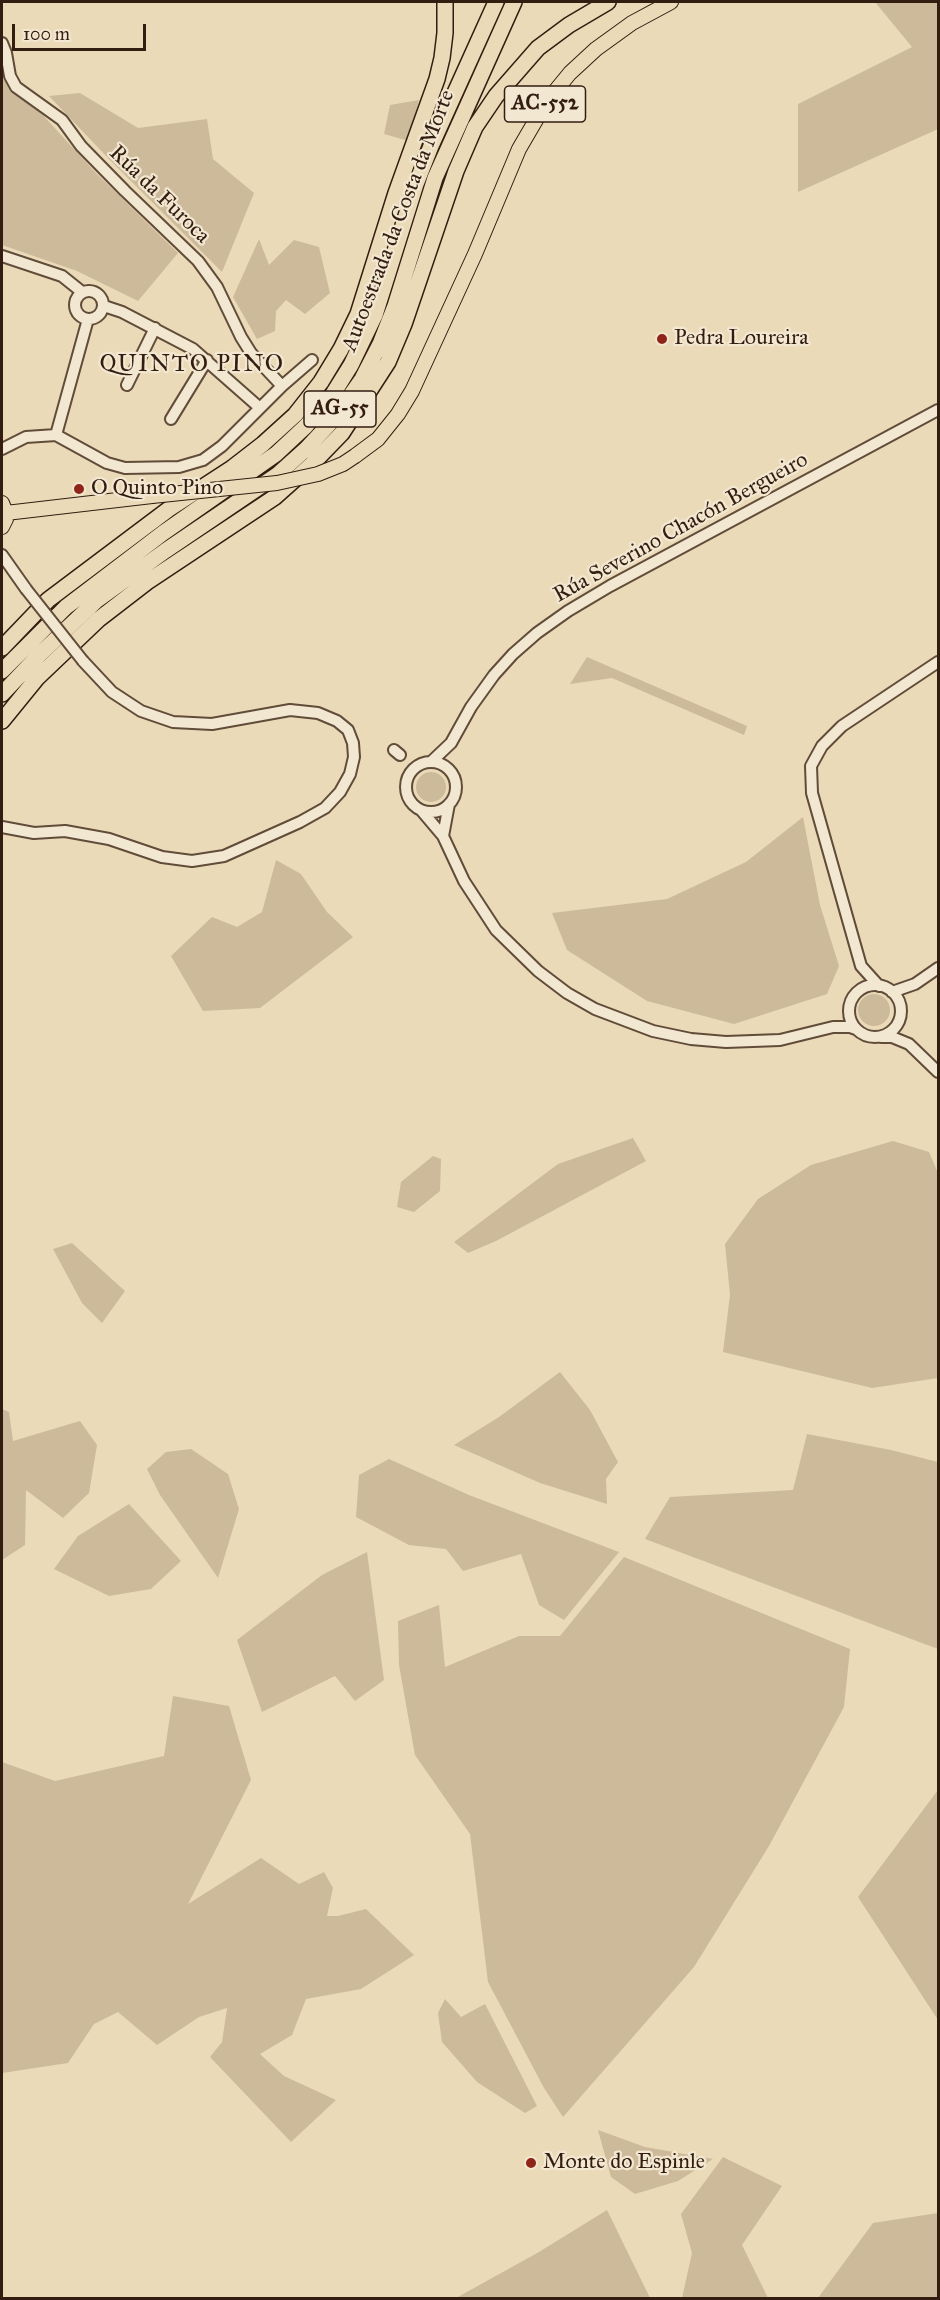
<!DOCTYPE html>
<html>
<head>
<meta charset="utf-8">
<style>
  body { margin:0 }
  #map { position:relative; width:940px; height:2300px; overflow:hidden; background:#ebdab8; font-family:"IM FELL Great Primer",serif }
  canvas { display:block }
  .frame { position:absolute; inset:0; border:3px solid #331d10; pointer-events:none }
  .scale { position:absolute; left:12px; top:24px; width:134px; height:27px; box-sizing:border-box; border:3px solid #331d10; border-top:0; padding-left:8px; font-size:18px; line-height:21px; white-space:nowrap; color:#331d10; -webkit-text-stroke:4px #f2e7d1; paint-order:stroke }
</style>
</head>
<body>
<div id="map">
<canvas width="940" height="2300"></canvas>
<div class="frame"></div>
<div class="scale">100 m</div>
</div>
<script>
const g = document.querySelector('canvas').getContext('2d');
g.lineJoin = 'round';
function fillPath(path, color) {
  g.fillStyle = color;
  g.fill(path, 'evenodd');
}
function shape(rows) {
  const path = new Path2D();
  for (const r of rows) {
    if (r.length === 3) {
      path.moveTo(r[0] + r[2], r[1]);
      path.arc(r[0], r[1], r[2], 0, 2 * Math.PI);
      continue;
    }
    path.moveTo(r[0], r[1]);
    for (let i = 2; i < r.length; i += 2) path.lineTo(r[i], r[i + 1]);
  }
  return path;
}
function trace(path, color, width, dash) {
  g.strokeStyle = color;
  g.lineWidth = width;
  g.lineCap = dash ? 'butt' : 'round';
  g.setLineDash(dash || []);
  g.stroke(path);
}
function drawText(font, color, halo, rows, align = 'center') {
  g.font = font + ' "IM FELL Great Primer",serif';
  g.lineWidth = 4.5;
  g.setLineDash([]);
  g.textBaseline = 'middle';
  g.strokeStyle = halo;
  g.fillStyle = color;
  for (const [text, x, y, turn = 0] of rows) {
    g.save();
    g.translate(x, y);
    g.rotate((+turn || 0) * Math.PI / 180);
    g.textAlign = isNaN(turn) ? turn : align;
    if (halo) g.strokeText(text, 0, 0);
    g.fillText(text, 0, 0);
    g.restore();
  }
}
fillPath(shape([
  [875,2,938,2,938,129,798,192,798,104,912,47],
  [2,78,40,112,96,173,178,253,138,301,77,271,2,245],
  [80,93,138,128,207,119,213,159,254,193,222,272,109,159,49,96],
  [419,100,409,141,384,134,390,105],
  [259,239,269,265,294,240,319,247,330,293,305,314,286,300,276,311,275,331,257,339,233,297],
  [587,657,747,726,744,735,612,678,570,684],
  [431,787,15],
  [803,817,820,905,839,966,827,994,734,1024,647,1001,567,950,552,913,667,899,746,862],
  [276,860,301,874,327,912,353,937,260,1008,203,1011,171,956,212,917,237,927,262,912],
  [874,1010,16],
  [633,1138,646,1161,496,1241,468,1253,454,1242,558,1164],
  [893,1141,929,1152,938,1173,938,1378,872,1388,723,1352,730,1295,725,1244,758,1199,811,1165],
  [433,1156,441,1159,440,1191,414,1212,397,1207,401,1182],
  [72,1243,125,1291,102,1323,82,1303,53,1249],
  [560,1372,590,1410,618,1462,606,1479,607,1504,540,1483,454,1445,499,1417],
  [2,1409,9,1412,13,1441,80,1421,97,1445,89,1493,63,1518,26,1490,25,1545,2,1560],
  [807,1434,891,1450,938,1462,938,1649,645,1539,670,1497,793,1490],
  [191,1449,228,1474,239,1509,218,1578,160,1495,147,1469,166,1452],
  [389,1459,469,1495,619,1552,564,1620,539,1605,521,1554,463,1571,446,1549,409,1545,356,1517,359,1475],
  [129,1504,181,1561,151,1589,109,1596,54,1569,78,1536],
  [367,1552,384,1680,355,1701,335,1676,262,1712,237,1640,322,1575],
  [624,1557,850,1649,844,1707,769,1846,694,1967,563,2117,544,2088,488,1982,470,1834,415,1755,399,1665,398,1621,439,1605,445,1667,519,1636,560,1636],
  [173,1696,229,1706,251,1780,188,1904,261,1858,299,1884,324,1872,333,1888,327,1916,338,1916,366,1909,414,1955,361,1989,306,1999,292,2035,260,2054,284,2076,336,2100,291,2142,210,2057,222,2042,227,2008,199,2017,157,2045,118,2012,94,2024,68,2063,2,2073,2,1762,55,1781,164,1756],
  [938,1790,938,2020,858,1897],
  [445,1999,461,2017,485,2004,537,2106,525,2113,477,2082,442,2042,438,2013],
  [598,2130,645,2147,713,2159,678,2181,635,2194,611,2177],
  [723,2157,782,2186,742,2245,768,2298,682,2298,692,2253,681,2214],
  [607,2210,650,2298,456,2298,539,2252],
  [938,2213,938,2298,818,2298,873,2223]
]), '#ccba9b');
const minor = shape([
  [2,43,6,53,10,76,16,87,62,120,81,146,125,191,198,261,217,287,241,337,251,353,282,386],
  [2,256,62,276,82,292],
  [89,305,14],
  [104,306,122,312,193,349,260,408],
  [127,385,155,328],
  [171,419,207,360],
  [56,435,88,319],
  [2,449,26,437,56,435,107,463,125,468,179,467,203,460,222,446,282,386,312,360],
  [2,555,26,589],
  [394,750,400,755],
  [432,761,451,743,471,707,494,675,513,654,537,633,568,611,610,586,938,410],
  [431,787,25],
  [421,810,443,836,464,881,496,930,538,971,567,993,595,1009,653,1031,691,1039,726,1042,780,1040,833,1027,850,1027,856,1029],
  [2,827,34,833,65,831,109,839,162,857,192,861,224,856,300,822,325,808,340,792,350,774,354,757,353,743,348,730,337,721,318,713,290,710,212,724,173,722,141,711,112,692,83,661],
  [443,836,449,804],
  [875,1011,26],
  [879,986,861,966,812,793,811,766,822,746,842,726,938,662],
  [892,992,915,984,938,968],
  [881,1037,892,1037,909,1044,938,1072]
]);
const major = shape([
  [355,456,378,439,398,414,412,391,475,254,519,149,547,101,570,73,596,49,632,23,671,2],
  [2,503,6,513,6,519,2,527],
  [6,513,152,496]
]);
const highway = shape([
  [2,648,48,600,169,509,232,468,263,444,295,415,321,382,341,349,358,314,396,193,437,79,442,58,445,33,445,2],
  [2,671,66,607,163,533,276,454,306,426,333,394,351,365,375,315,416,184,431,146,496,2],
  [2,694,39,655,96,601,165,551,277,475,306,449,334,419,362,379,380,344,395,306,435,178,514,2],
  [2,721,37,678,99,619,147,582,275,497,312,464,342,433,388,362,404,324,456,171,475,127,496,96,538,48,569,25,608,2]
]);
trace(minor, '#614c3a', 14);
trace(major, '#331d10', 16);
trace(highway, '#331d10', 18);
trace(minor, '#f2e7d1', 10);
trace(major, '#ebdab8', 14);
trace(highway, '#ebdab8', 15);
const minorBridge = shape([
  [26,589,83,661]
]);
const majorBridge = shape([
  [152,496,277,483,318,474,343,464,355,456]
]);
trace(minorBridge, '#614c3a', 14, []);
trace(majorBridge, '#331d10', 16, []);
trace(minorBridge, '#f2e7d1', 10);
trace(majorBridge, '#ebdab8', 14);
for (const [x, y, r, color] of [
  [662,339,6,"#8f2418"],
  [79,489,6,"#8f2418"],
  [531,2163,6,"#8f2418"]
]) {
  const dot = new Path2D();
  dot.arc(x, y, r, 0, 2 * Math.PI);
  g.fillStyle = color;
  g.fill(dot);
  trace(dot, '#f2e7d1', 2);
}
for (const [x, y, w] of [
  [545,104,81],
  [340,409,72]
]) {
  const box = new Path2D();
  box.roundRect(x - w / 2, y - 18, w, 36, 4.5);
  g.fillStyle = '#f2e7d1';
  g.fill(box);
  trace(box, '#331d10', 1.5);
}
drawText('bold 21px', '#331d10', null, [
  ["AC-552",545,104],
  ["AG-55",340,409]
]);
drawText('22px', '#331d10', '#f2e7d1', [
  ["Rúa da Furoca",159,195,44],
  ["Autoestrada da Costa da Morte",399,221,-69],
  ["Rúa Severino Chacón Bergueiro",681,528,-29]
]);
drawText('22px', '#331d10', '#f2e7d1', [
  ["Pedra Loureira",674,339],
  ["O Quinto Pino",91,489],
  ["Monte do Espinle",543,2163]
], 'left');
g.letterSpacing = '1.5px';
drawText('24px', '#331d10', '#f2e7d1', [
  ["QUINTO PINO",192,365]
]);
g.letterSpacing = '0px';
</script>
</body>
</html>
